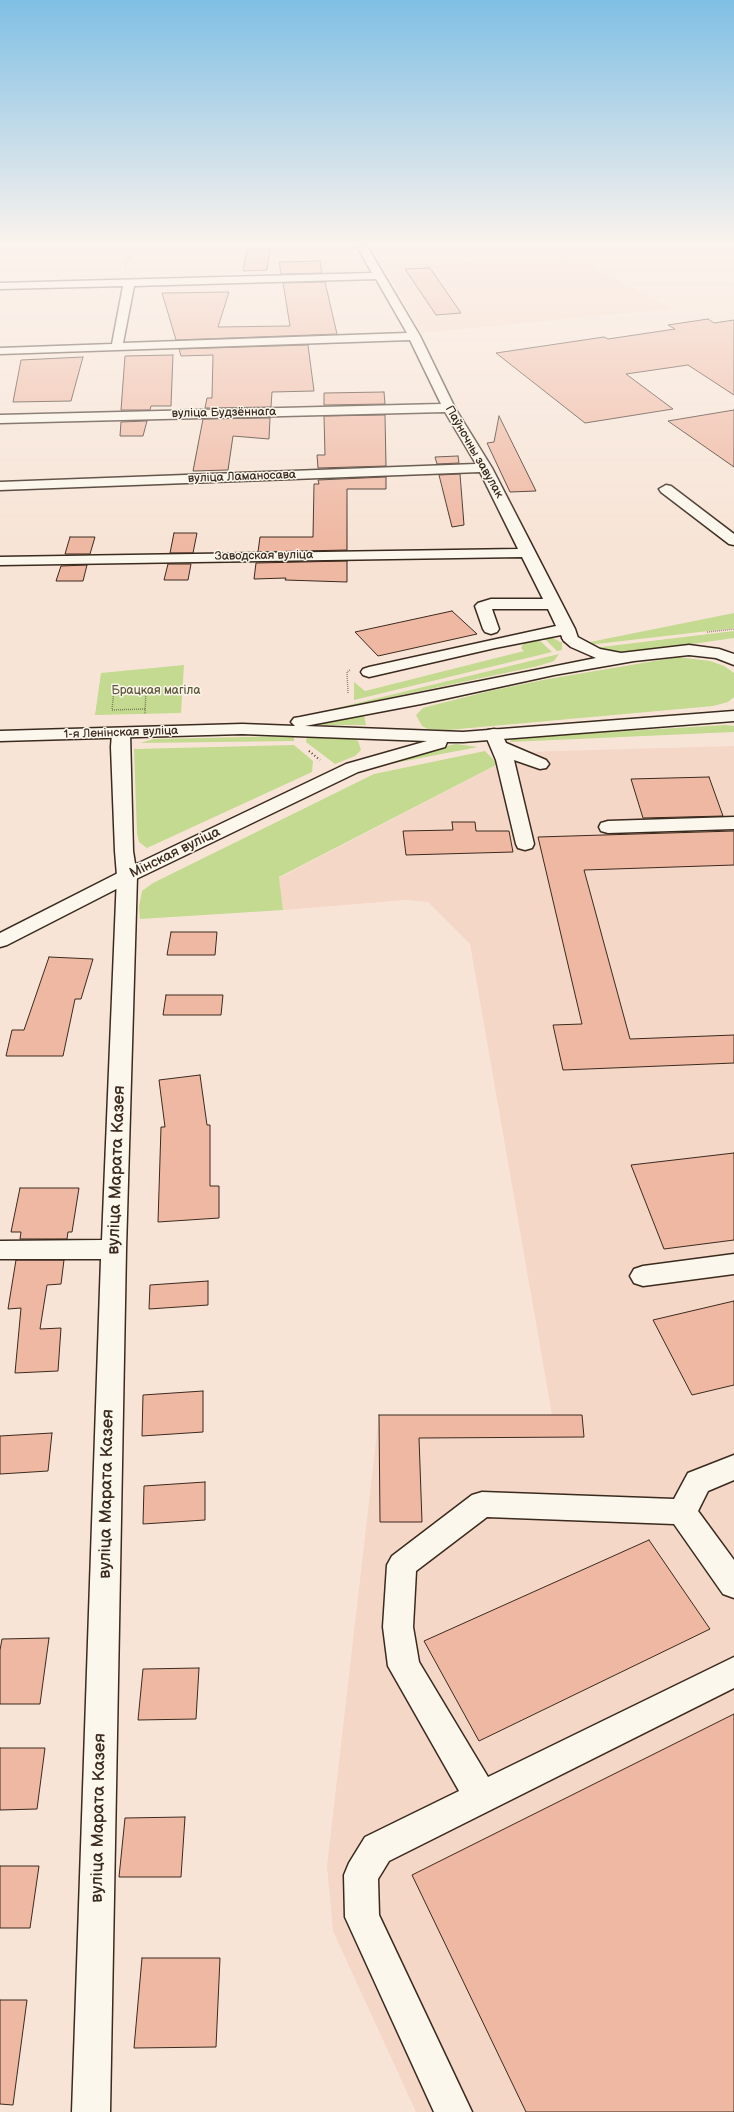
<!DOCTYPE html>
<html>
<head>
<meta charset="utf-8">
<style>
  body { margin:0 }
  canvas { display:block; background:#f7e4d6 }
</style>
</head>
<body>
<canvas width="734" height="2112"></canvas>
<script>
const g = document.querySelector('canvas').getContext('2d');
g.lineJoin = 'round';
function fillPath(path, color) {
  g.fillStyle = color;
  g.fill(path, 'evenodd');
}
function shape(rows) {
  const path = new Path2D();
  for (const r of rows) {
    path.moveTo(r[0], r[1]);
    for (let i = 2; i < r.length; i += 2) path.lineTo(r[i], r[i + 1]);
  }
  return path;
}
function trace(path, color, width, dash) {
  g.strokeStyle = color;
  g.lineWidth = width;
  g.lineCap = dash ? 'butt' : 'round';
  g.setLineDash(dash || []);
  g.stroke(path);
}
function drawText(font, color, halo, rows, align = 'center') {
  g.font = font + ' "Balsamiq Sans",sans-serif';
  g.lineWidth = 3;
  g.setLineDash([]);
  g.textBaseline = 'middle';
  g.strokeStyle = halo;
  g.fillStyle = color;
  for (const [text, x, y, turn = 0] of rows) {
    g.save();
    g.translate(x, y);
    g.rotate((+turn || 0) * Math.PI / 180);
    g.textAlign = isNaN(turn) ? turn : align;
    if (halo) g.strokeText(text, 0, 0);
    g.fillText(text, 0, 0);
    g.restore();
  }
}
fillPath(shape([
  [580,259,671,309,422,333,382,264],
  [734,746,734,2112,416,2112,333,1931,327,1866,379,1415,552,1415,470,944,428,902,406,900,283,910,279,878,522,752]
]), '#f5d7c7');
fillPath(shape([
  [734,613,734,628,588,645,585,643],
  [734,631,734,638,629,653,618,653,593,648],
  [551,637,562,643,562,650,557,651,544,638],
  [538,639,552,652,354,700,354,682,365,691,524,651,521,648,524,642],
  [559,654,554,661,538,666,308,715],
  [678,657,710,661,724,666,734,673,734,697,728,702,713,706,448,730,428,729,422,726,416,715,423,708,430,706,490,691,548,679],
  [184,665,181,713,95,715,101,673],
  [364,715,366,725,312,725,346,719],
  [725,725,734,726,734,732,509,742,513,739,527,737],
  [294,736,294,741,140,743,154,739],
  [307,736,352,737,358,741,361,750,355,756,335,764,306,742],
  [456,744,478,747,379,766,447,746],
  [294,745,313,761,312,772,147,848,139,842,137,834,134,749],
  [485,751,498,764,279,877,283,910,140,919,139,907,142,891,153,883,374,774]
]), '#c3da90');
const building = shape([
  [247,249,270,249,267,270,243,271,247,249],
  [320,261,322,273,281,274,279,262,320,261],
  [430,268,461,313,436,315,405,269,430,268],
  [325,282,337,334,176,340,162,293,229,292,218,327,290,326,283,283,325,282],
  [708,319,714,323,734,320,734,395,688,365,626,374,673,409,585,423,496,353,604,337,608,339,675,329,668,325,708,319],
  [308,345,314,391,272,392,271,407,205,408,207,398,212,398,213,355,181,356,179,349,308,345],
  [173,355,171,406,151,406,150,410,121,410,125,356,173,355],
  [83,357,71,401,13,402,21,360,83,357],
  [384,392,385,404,324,405,324,393,384,392],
  [734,410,734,467,668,421,734,410],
  [385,415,386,466,318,468,317,455,325,455,324,416,385,415],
  [499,416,536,491,510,492,487,443,494,442,499,416],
  [270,418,269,439,233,436,228,470,193,471,203,419,270,418],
  [147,421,143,436,120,436,121,422,147,421],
  [458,456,459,463,437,464,435,457,458,456],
  [460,474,464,525,452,527,439,475,460,474],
  [386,477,386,489,347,489,347,550,258,552,260,537,313,537,314,484,319,484,318,480,386,477],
  [174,533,197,533,193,553,170,553,174,533],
  [70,537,95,537,90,554,65,554,70,537],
  [347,561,347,582,285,580,286,578,254,579,256,563,347,561],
  [168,564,191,564,188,580,164,580,168,564],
  [87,565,83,581,56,581,61,566,87,565],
  [452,611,477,634,378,656,355,632,452,611],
  [709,777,723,816,643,818,631,779,709,777],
  [452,822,475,822,476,831,509,831,513,852,406,855,403,831,453,830,452,822],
  [734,831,734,865,584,870,630,1039,734,1035,734,1063,563,1070,553,1025,582,1024,538,837,734,831],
  [171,932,217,932,215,955,167,955,171,932],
  [49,957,93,959,81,999,75,999,63,1056,6,1056,12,1030,24,1030,49,957],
  [166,995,223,995,221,1015,163,1015,166,995],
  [200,1075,207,1125,210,1125,210,1186,219,1186,219,1218,158,1222,161,1127,165,1127,159,1080,200,1075],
  [734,1153,734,1240,664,1249,631,1165,734,1153],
  [20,1188,79,1188,72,1232,68,1232,67,1239,20,1239,21,1232,11,1232,20,1188],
  [16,1260,64,1260,61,1284,47,1285,40,1329,61,1328,58,1371,15,1373,21,1308,8,1309,16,1260],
  [208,1281,208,1305,149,1309,150,1285,208,1281],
  [734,1301,734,1385,692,1395,653,1320,734,1301],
  [203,1391,203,1432,142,1436,143,1395,203,1391],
  [379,1415,582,1415,584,1437,419,1438,422,1522,380,1522,379,1415],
  [52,1433,48,1471,0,1474,0,1436,52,1433],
  [205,1482,205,1520,143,1524,144,1486,205,1482],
  [649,1540,710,1629,479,1741,424,1641,649,1540],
  [49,1638,40,1704,0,1704,0,1650,2,1639,49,1638],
  [199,1668,196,1719,138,1720,143,1669,199,1668],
  [734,1714,734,2112,526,2112,412,1875,734,1714],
  [0,1748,45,1748,37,1809,0,1810,0,1748],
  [185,1817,181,1877,119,1877,125,1818,185,1817],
  [0,1866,39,1866,30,1928,0,1928,0,1866],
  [142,1958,220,1958,216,2047,134,2048,142,1958],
  [0,2000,27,2000,13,2105,0,2104,0,2000]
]);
fillPath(building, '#efb8a3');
trace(building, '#3b2a1e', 1);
const minor = shape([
  [363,245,368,248,420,336,455,408,492,468,575,629,578,638,576,641,564,641,561,635,495,648,369,677,363,675,361,672,363,669,369,667,556,626,548,609,492,609,499,629,497,632,491,634,485,632,483,629,475,606,478,603,491,599,543,599,522,557,0,565,0,557,518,549,480,472,0,490,0,482,476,464,445,412,0,423,0,415,441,404,410,340,0,354,0,348,112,344,123,286,0,289,0,283,372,273,358,248,363,245],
  [376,279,407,333,123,343,134,286,376,279],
  [666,485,671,486,734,534,734,545,729,544,661,492,659,489,666,485],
  [121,728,127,729,130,733,133,851,137,876,126,1249,110,2112,72,2112,101,1259,0,1259,0,1241,102,1240,117,876,115,851,111,747,112,733,115,729,121,728],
  [494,729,500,730,506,743,546,760,549,764,546,768,540,769,514,760,534,844,532,848,525,850,518,848,516,844,496,760,485,734,488,730,494,729],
  [734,817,734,829,608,833,601,831,599,827,601,823,608,821,734,817],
  [734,1254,734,1274,643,1286,634,1283,630,1276,634,1269,643,1266,734,1254],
  [734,1455,734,1480,708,1491,698,1511,734,1560,734,1598,723,1594,674,1524,487,1517,416,1571,413,1627,419,1662,488,1777,734,1657,734,1688,389,1861,378,1879,379,1915,472,2112,434,2112,345,1917,344,1875,349,1863,365,1837,459,1791,388,1666,383,1627,387,1565,392,1556,472,1495,482,1492,674,1499,688,1473,734,1455]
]);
const major = shape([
  [570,633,600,649,621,653,689,645,719,649,734,654,734,665,716,658,689,655,634,661,554,675,421,704,305,726,463,732,734,711,734,721,463,742,447,742,445,747,358,772,134,880,7,945,0,947,0,933,120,872,346,764,427,741,242,734,0,741,0,731,242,724,295,726,291,722,294,718,300,717,596,658,571,647,564,641,562,638,564,635,570,633]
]);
trace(minor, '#3b2a1e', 3);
trace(major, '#3b2a1e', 3);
trace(shape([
  [126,267,125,262,143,245],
  [707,632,734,629],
  [348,693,347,672,350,670],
  [145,709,112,710,114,690,146,689,145,714]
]), '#3b2a1e', 1.5, [0.5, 1.5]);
trace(shape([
  [309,751,320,760]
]), '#3b2a1e', 2, [1, 2.5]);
fillPath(minor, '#fbf7ec');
fillPath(major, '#fbf7ec');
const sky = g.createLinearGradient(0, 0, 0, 541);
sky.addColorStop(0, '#7fbfe4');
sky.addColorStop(0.45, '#fbf3ed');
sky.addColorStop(1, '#fbf3ed00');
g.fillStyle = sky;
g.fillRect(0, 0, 734, 541);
drawText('12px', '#3b2a1e', '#fbf7ec', [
  ["вуліца Будзённага",224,413,-1],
  ["Паўночны завулак",474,452,60],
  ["вуліца Ламаносава",242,477,-2],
  ["Заводская вуліца",264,556,-1],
  ["1-я Ленінская вуліца",121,733,-2]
]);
drawText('12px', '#5d563a', '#fbf7ec', [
  ["Брацкая магіла",156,691]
]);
drawText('14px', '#3b2a1e', '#fbf7ec', [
  ["Мінская вуліца",175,853,-26]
]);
drawText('17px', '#3b2a1e', '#fbf7ec', [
  ["вуліца Марата Казея",117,1170,-88],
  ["вуліца Марата Казея",107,1494,-89],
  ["вуліца Марата Казея",99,1818,-89]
]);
</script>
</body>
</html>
